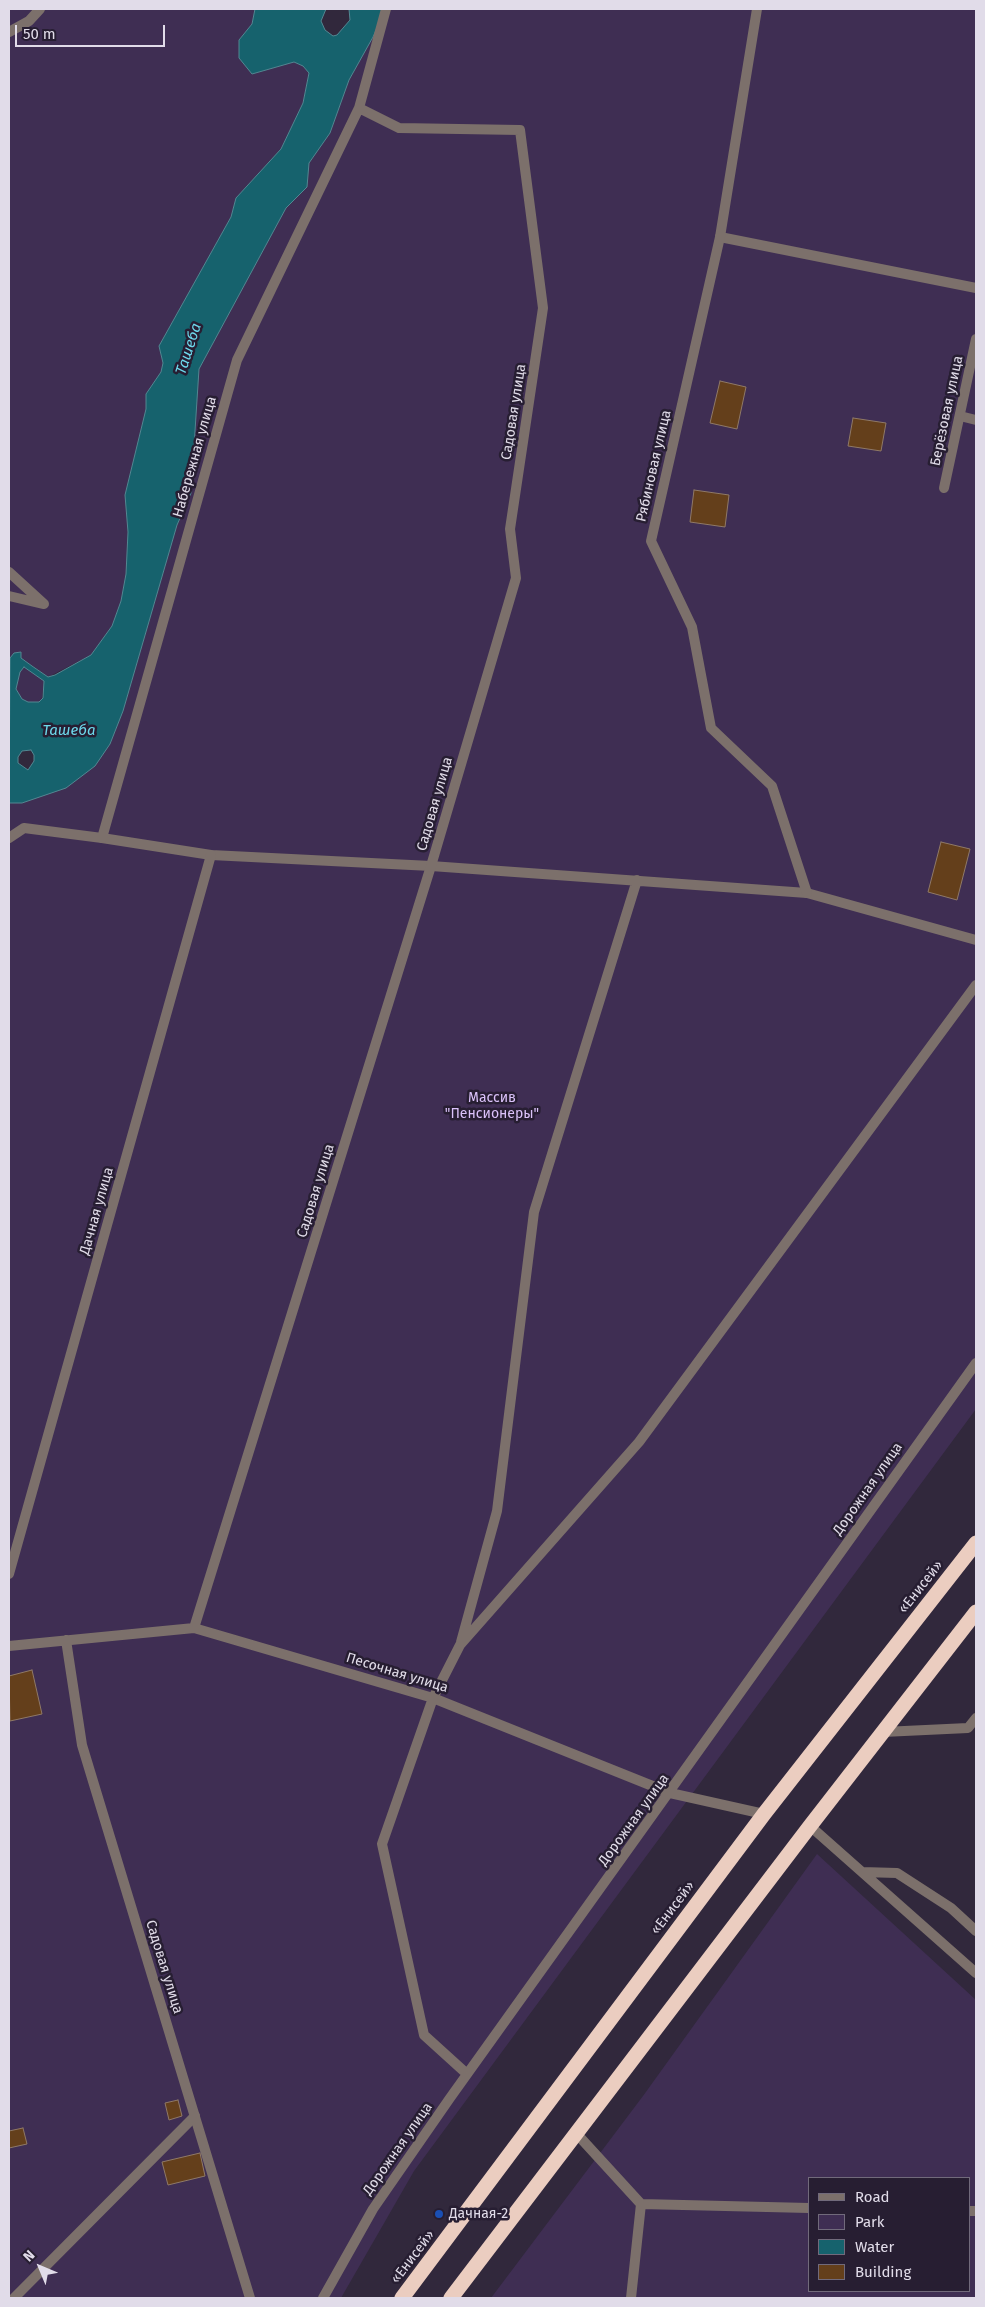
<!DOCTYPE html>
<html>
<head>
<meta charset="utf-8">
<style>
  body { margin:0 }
  #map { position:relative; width:985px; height:2307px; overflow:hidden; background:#31283c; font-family:"Fira Sans",sans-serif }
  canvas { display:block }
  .frame { position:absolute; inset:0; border:10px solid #e1dce9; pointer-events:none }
  .legend { position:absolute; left:808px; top:2177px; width:162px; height:115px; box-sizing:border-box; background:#271e32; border:1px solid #716a7b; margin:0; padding:6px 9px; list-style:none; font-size:15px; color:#e1dce9 }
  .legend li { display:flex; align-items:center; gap:10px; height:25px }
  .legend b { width:25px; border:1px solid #716a7b }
  .north { position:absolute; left:15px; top:2242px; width:50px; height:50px; -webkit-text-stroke:4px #271e32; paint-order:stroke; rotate:315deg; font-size:14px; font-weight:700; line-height:20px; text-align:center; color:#e1dce9 }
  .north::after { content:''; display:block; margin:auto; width:18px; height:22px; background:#e1dce9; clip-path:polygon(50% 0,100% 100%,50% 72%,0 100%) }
  .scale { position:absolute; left:15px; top:25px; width:150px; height:22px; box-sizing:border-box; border:2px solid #e1dce9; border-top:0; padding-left:6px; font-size:15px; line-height:18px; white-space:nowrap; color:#e1dce9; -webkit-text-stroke:4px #271e32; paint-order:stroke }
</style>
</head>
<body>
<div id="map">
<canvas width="985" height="2307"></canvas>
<div class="frame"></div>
<ul class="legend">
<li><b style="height:6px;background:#7c706b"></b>Road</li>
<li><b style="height:14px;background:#3f2e53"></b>Park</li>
<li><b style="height:14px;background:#16626d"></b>Water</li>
<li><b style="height:14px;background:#643f1b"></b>Building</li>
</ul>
<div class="north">N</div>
<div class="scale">50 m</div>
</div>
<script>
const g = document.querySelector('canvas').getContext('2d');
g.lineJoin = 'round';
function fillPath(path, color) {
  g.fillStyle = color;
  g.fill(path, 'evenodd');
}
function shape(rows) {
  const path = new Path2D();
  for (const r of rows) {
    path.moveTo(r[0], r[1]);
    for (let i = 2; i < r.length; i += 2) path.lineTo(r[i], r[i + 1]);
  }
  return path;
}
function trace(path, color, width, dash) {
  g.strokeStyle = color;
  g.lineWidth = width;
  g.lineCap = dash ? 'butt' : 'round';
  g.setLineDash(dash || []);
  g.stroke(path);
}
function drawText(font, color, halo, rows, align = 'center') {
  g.font = font + ' "Fira Sans",sans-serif';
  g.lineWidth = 5;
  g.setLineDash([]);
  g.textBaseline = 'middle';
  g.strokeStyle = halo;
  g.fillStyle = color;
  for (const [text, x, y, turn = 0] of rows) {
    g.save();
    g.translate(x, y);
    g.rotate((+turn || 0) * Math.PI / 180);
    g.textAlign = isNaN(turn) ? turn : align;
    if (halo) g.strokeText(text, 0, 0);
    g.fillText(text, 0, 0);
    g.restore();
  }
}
fillPath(shape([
  [9,9,255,9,252,24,239,40,252,74,294,62,303,66,309,73,303,103,281,149,236,198,231,217,159,346,163,363,161,372,146,394,146,409,125,495,128,532,126,574,121,601,112,626,91,655,48,677,21,658,21,652,9,661],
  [385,9,976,9,976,1409,414,2171,341,2298,9,2298,9,803,22,803,110,744,123,711,177,525,191,493,199,369,286,208,307,187,309,163,330,133,349,80,373,37],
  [25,667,44,681,42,698,39,702,28,702,22,699,16,689,20,671],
  [817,1854,976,2000,976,2298,491,2298,643,2096],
  [809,2178,969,2178,969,2291,809,2291]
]), '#3f2e53');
const water = shape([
  [255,9,326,9,321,21,325,30,333,36,337,35,350,20,349,9,385,9,373,37,349,80,330,133,309,163,307,187,286,208,199,369,191,493,177,525,123,711,110,744,95,766,66,788,22,803,9,803,10,658,14,653,21,652,21,658,32,666,48,677,55,675,91,655,112,626,121,601,126,574,128,532,125,495,146,409,146,394,161,372,163,363,159,346,231,217,236,198,281,149,303,103,309,73,303,66,294,62,252,74,239,58,239,40,252,24,255,9],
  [24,667,44,681,43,698,39,702,28,702,22,699,16,689,20,672,24,667],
  [31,750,34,755,34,761,28,770,18,763,18,757,22,751,31,750]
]);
fillPath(water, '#16626d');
trace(water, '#538792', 1);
const building = shape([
  [720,381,746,387,737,429,710,423,720,381],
  [853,418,886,423,881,451,848,446,853,418],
  [694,490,729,495,725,527,690,522,694,490],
  [941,842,970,849,957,900,928,892,941,842],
  [32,1670,42,1714,10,1721,9,1676,32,1670],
  [178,2100,182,2116,169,2120,165,2103,178,2100],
  [23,2128,27,2144,9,2148,9,2131,23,2128],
  [200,2153,205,2176,168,2185,162,2162,200,2153]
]);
fillPath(building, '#643f1b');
trace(building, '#8f7967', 1);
trace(shape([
  [9,32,29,21,40,9],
  [720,237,976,288],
  [960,416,976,420],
  [9,572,44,604],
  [9,596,43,604],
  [102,838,211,855,431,866,807,893,976,940],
  [461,1642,497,1511,534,1212,637,880],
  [433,1698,460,1645,639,1442,976,985],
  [883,1732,968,1728,976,1718],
  [810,1826,976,1973],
  [862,1872,897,1873,951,1908,976,1931],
  [14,2298,195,2116]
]), '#7c706b', 10);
trace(shape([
  [757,9,720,237,651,541,692,627,711,728,772,786,807,893],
  [944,488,976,339],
  [9,838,24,828,102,838,237,360,359,108,386,9],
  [9,1574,211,855],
  [194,1628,431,866,516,578,510,529,543,308,520,130,399,128,359,108],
  [66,1640,82,1745,250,2298],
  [9,1646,194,1628,433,1698,670,1793,764,1814],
  [433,1698,382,1844,424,2035,467,2074],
  [576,2133,641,2204,631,2298],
  [641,2204,809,2208],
  [969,2211,976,2211],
  [323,2298,373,2209,450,2098,976,1363]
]), '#7c706b', 10);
trace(shape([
  [402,2298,764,1814,976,1543],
  [451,2298,810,1826,976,1612]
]), '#ebcdc0', 15);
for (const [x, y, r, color] of [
  [439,2214,5,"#1a4fb4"]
]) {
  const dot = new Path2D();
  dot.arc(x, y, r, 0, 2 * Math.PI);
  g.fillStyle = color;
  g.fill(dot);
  trace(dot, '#271e32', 2);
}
drawText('14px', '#e1dce9', '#271e32', [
  ["Берёзовая улица",947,411,-78],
  ["Садовая улица",514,412,-81],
  ["Набережная улица",195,457,-74],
  ["Рябиновая улица",654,466,-77],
  ["Садовая улица",435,804,-74],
  ["Садовая улица",316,1191,-73],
  ["Дачная улица",97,1211,-74],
  ["Дорожная улица",868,1489,-55],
  ["«Енисей»",921,1587,-52],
  ["Песочная улица",397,1673,17],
  ["Дорожная улица",634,1820,-54],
  ["«Енисей»",673,1908,-53],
  ["Садовая улица",164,1967,73],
  ["Дорожная улица",398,2149,-55],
  ["«Енисей»",413,2257,-53]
]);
drawText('14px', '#dbc2fa', '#271e32', [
  ["Массив",492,1098],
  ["\"Пенсионеры\"",492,1114]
]);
drawText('14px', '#e1dce9', '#271e32', [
  ["Дачная-2",449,2214]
], 'left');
drawText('italic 15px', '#6ed9ec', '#271e32', [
  ["Ташеба",189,349,-72],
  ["Ташеба",69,731]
]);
</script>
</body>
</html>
